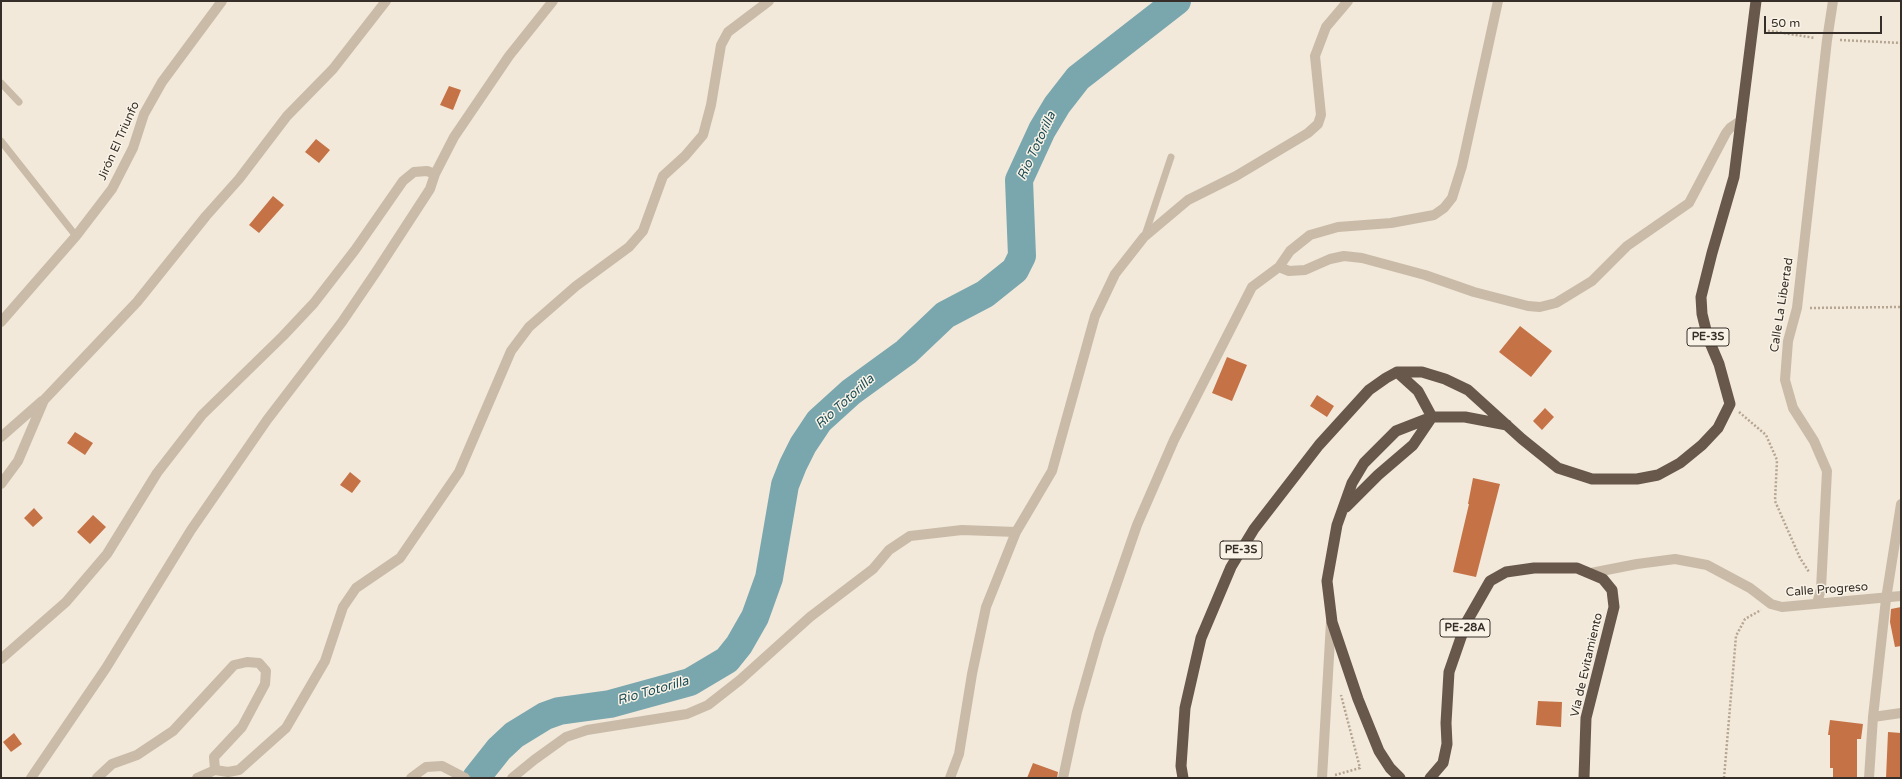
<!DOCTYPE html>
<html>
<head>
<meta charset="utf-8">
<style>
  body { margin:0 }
  #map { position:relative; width:1902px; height:779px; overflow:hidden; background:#f2e9db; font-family:"Varela Round",sans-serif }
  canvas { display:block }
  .frame { position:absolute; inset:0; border:2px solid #362e28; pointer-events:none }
  .scale { position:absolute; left:1764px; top:16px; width:118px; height:18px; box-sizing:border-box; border:2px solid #362e28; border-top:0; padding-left:5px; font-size:12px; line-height:14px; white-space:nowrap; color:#362e28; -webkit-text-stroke:3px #f9f3e7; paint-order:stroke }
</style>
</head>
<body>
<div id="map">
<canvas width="1902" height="779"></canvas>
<div class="frame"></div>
<div class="scale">50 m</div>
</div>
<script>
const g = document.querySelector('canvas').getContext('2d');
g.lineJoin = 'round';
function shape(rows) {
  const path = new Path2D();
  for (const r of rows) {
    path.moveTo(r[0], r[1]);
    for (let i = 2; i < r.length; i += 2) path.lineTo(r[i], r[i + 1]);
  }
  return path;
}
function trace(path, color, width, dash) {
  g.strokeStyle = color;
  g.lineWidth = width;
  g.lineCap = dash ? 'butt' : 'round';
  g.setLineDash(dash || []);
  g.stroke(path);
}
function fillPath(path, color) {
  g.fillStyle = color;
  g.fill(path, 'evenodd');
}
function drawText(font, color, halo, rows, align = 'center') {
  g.font = font + ' "Varela Round",sans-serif';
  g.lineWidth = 3;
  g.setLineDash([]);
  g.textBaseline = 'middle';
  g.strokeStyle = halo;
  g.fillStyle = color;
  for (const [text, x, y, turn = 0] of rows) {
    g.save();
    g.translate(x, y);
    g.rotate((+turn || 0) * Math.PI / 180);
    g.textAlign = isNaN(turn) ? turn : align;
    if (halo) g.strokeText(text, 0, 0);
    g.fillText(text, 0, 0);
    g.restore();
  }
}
trace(shape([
  [476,778,499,749,514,735,545,716,559,711,610,704,690,682,727,660,739,645,755,617,769,578,785,485,793,465,803,445,819,421,851,392,906,352,945,315,985,294,1015,270,1022,256,1019,180,1042,130,1057,105,1078,78,1177,1]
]), '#7aa6ae', 28);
fillPath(shape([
  [449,86,461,90,453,110,440,105],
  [316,139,330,150,319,163,305,152],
  [273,196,284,205,259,233,249,225],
  [1520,326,1552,351,1531,377,1499,352],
  [1227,357,1247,365,1232,401,1212,393],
  [1317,395,1334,406,1327,417,1310,406],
  [1545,408,1554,417,1542,430,1533,421],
  [75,432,93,443,85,455,67,443],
  [350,472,361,481,352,493,340,485],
  [1473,478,1500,484,1476,577,1453,572,1469,504,1468,504],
  [34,508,43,518,33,527,24,518],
  [93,515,106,527,90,544,77,532],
  [1901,607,1901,646,1895,647,1890,622,1891,609],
  [1538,701,1562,702,1561,727,1536,725],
  [1830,720,1863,724,1861,739,1857,739,1857,778,1833,778,1833,768,1830,768,1830,735,1828,735],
  [1888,732,1901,733,1901,778,1886,778],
  [14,733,22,744,11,752,3,742],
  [1033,763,1058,772,1057,778,1027,778]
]), '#c57346');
trace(shape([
  [1764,30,1815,38],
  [1840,40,1901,43],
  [1810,308,1901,307],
  [1739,412,1766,435,1777,460,1775,501,1800,558,1809,572],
  [1335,775,1360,768,1341,695],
  [1724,778,1736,636,1745,619,1761,610]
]), '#b5a591', 2.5, [2, 2]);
trace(shape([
  [1,83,19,102],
  [1,141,76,236],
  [1145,235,1171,157]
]), '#c9bba7', 7);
trace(shape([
  [435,174,454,137,509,56,553,1],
  [1279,267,1289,271,1305,270,1330,259,1344,256,1362,258,1425,275,1474,292,1528,306,1540,307,1556,303,1592,281,1627,246,1689,203,1726,133,1730,128,1742,120],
  [1,322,76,236,112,189,133,148,144,114,162,82,222,1],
  [1,437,42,401],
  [1,484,18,461,44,400,137,302,206,216,239,179,287,116,333,69,386,1],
  [1591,573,1637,564,1675,559,1707,565,1750,588,1771,604,1782,607,1901,596],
  [1817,603,1821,589,1827,471,1814,441,1793,408,1785,380,1788,341,1797,308,1827,40,1833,1],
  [1,659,66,602,107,554,157,473,202,415,283,336,314,303,355,250,403,181,414,172,427,171,435,174,430,189,376,272,342,322,267,420,191,530,106,668,31,778],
  [1873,717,1901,713],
  [215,770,228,772,239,770,286,728,325,661,343,607,356,588,400,558,459,472,511,351,529,327,576,286,629,247,643,231,663,176,685,156,703,135,711,105,721,45,728,32,769,1],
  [97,778,112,764,137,755,173,731,234,665,247,662,259,663,266,671,265,684,242,727,214,757,215,770,197,778],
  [411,778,426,767,442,766,465,778],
  [512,778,534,760,566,737,587,730,687,714,708,705,740,680,810,617,873,569,889,550,910,536,962,530,1016,532],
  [950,778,959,754,972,674,986,607,1016,532,1052,471,1095,316,1115,274,1144,237,1188,200,1236,176,1308,133,1318,124,1321,115,1315,56,1326,27,1348,1],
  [1063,778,1077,712,1099,635,1137,525,1174,440,1252,287,1279,267,1290,251,1310,235,1338,227,1391,223,1434,215,1444,208,1452,198,1462,166,1498,1],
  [1322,778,1331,622],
  [1869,778,1873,717,1886,599,1901,504]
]), '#c9bba7', 10);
trace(shape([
  [1397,372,1418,391,1432,417],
  [1346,507,1378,475,1413,445,1432,417],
  [1183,778,1181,766,1185,708,1201,638,1231,567,1254,529,1319,445,1369,390,1386,378,1397,372,1422,372,1445,379,1468,390,1522,439,1558,468,1592,479,1637,479,1658,475,1680,463,1702,445,1718,428,1730,404,1719,364,1708,338,1702,314,1701,297,1712,253,1734,177,1756,1],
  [1400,778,1390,768,1379,751,1358,699,1332,622,1327,581,1337,525,1352,483,1364,463,1396,431,1432,417,1465,417,1507,425],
  [1430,778,1443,763,1447,744,1446,723,1449,672,1466,623,1490,581,1506,572,1534,568,1577,568,1603,579,1612,590,1614,607,1586,718,1584,778]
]), '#68584c', 11);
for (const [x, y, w] of [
  [1708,337,42],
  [1241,550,42],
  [1465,628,50]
]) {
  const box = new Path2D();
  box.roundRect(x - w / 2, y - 9, w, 18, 3);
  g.fillStyle = '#f9f3e7';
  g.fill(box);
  trace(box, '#362e28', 1);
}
drawText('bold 11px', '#362e28', null, [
  ["PE-3S",1708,337],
  ["PE-3S",1241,550],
  ["PE-28A",1465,628]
]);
drawText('12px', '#362e28', '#f9f3e7', [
  ["Jirón El Triunfo",119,141,-66],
  ["Calle La Libertad",1782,305,-81],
  ["Calle Progreso",1827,590,-4],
  ["Vía de Evitamiento",1587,665,-77]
]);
drawText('italic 13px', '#1d4d57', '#f9f3e7', [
  ["Rio Totorilla",1037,146,-65],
  ["Rio Totorilla",845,402,-42],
  ["Rio Totorilla",653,691,-16]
]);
</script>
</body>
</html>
